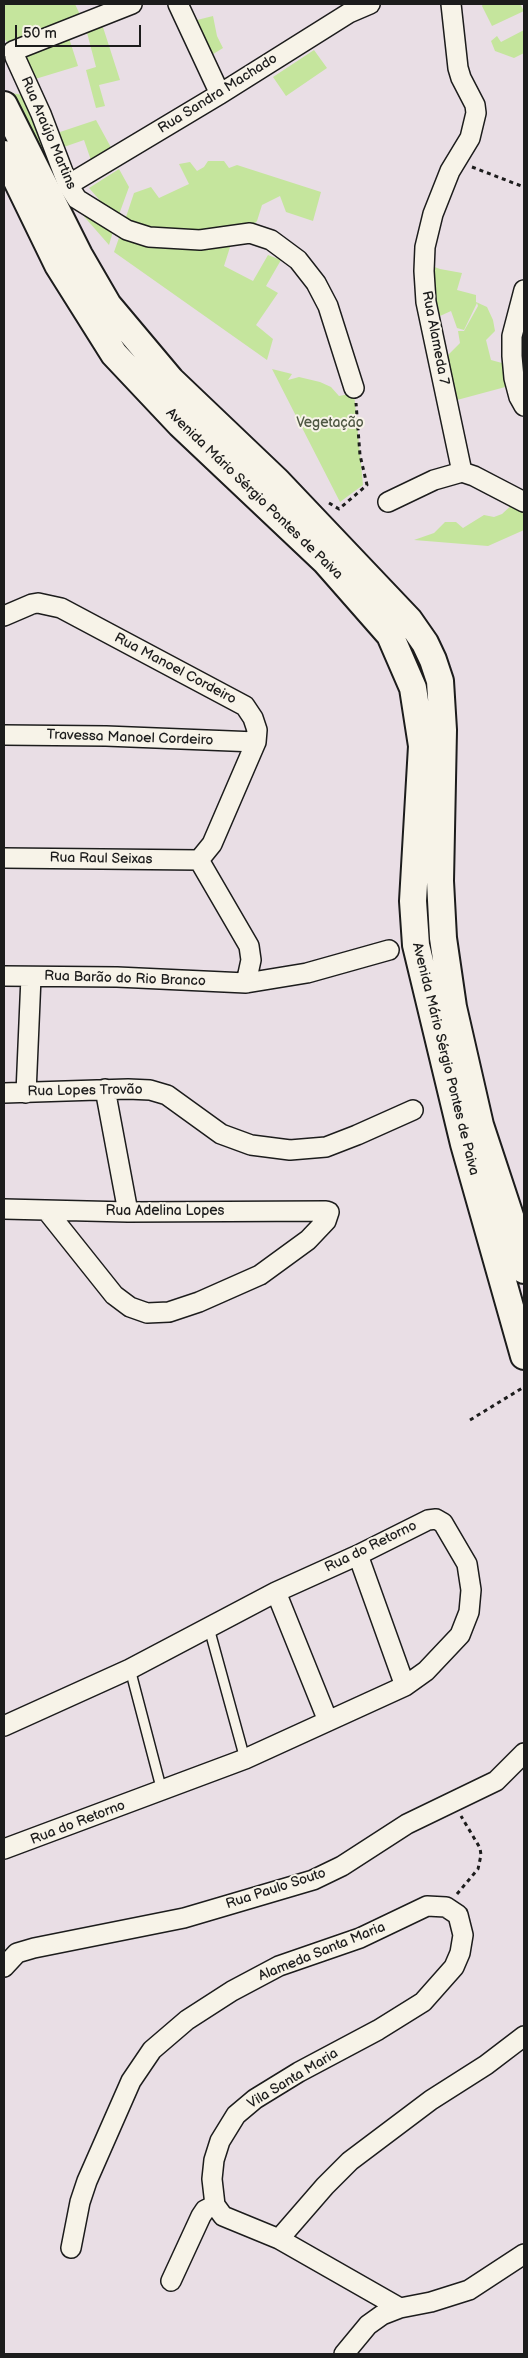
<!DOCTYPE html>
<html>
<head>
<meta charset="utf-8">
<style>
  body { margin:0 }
  #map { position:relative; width:528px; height:2358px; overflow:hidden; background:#e9dee5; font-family:"Balsamiq Sans",sans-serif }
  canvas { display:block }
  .frame { position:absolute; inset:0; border:5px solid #1c1c1c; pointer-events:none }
  .scale { position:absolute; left:15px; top:25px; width:126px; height:22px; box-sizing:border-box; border:2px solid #1c1c1c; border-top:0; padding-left:6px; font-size:15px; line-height:18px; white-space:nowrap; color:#1c1c1c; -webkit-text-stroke:4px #f7f3e8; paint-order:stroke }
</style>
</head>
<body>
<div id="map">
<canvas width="528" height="2358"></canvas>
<div class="frame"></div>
<div class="scale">50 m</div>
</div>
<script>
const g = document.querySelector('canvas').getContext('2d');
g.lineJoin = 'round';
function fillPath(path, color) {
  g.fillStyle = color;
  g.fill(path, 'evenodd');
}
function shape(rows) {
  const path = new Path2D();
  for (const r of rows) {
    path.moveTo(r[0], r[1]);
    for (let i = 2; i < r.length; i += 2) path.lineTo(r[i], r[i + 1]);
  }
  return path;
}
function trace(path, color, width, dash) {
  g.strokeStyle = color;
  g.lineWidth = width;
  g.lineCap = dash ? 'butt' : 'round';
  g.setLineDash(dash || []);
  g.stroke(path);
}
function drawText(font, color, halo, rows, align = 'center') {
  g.font = font + ' "Balsamiq Sans",sans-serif';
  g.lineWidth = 4;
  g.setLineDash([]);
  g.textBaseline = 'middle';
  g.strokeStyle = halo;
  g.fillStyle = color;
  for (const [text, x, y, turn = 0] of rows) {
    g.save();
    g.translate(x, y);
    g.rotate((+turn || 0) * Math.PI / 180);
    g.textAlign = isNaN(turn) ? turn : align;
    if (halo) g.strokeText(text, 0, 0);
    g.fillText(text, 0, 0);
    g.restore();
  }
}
fillPath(shape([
  [4,4,75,4,82,19,11,48,4,38],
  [483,4,520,4,524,11,492,26,482,6],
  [213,16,217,36,223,48,210,56,202,42,197,20],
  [101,21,120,80,99,85,105,106,96,108,86,70,96,67,85,25],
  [524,30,524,53,514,58,495,51,491,41,497,36,501,42],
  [68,35,78,66,32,80,22,49],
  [314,50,327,68,286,96,273,77],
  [11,93,29,96,62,188,22,115],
  [96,120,114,153,93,166,84,140,61,148,54,134],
  [208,161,224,161,229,168,237,165,321,192,313,221,286,212,280,196,262,205,257,221,247,231,190,237,124,223,134,193,151,187,159,198,189,184,179,164,190,162,197,171,204,167],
  [119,169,129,187,117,220,89,188],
  [67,197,114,228,109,245],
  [120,235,231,244,224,266,253,281,268,255,281,260,266,286,278,293,256,325,273,339,267,360,114,252],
  [429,265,440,269,462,273,457,290,476,295,476,302,487,307,493,320,495,331,486,340,491,360,502,363,509,386,457,400,447,361,449,354,460,343,458,331,464,331,478,306,477,303,464,330,457,328,451,311,440,316,436,306],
  [272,369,292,374,288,380,299,377,320,382,331,387,339,396,354,393,363,485,340,502],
  [515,502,524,506,524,530,488,546,414,540,434,533,445,522,456,522,463,528,484,515,494,517,502,514]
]), '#c5e59d');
const lane = shape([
  [209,1628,245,1759],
  [130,1669,162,1791]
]);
const street = shape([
  [178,4,220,94],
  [451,4,458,68,461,78,475,105,476,113,470,138,450,171,433,214,425,247,424,271,426,302,462,472],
  [13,51,132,4],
  [15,57,41,114,68,185,77,199,127,230,149,237,200,240,250,233,271,240,298,260,316,283,328,306,354,388],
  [68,185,220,94,349,13,370,4],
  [524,290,512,336,512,356,514,378,519,397,524,406],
  [388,502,434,480,462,472,474,476,524,502],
  [4,616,32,604,38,603,61,608,245,706,253,718,257,730,256,742,212,844,199,860],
  [4,735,106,736,256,742],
  [4,858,199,860],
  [199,860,249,946,251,960,246,983],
  [4,976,117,977,246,983,307,973,389,950],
  [105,1089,128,1212],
  [4,1093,128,1089,150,1090,167,1095,221,1134,251,1145,290,1150,326,1147,357,1135,413,1110],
  [26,1093,31,977],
  [4,1209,128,1212,326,1211,329,1212,326,1221,308,1240,260,1275,199,1302,169,1312,147,1313,130,1307,114,1295,47,1211],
  [358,1555,405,1686],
  [276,1592,328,1721],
  [4,1726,130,1669,276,1592,358,1555,428,1520,436,1519,443,1523,467,1564,471,1590,469,1612,460,1635,426,1671,405,1686,245,1759,4,1849],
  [4,1967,17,1953,34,1948,184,1918,313,1880,342,1866,407,1824,496,1781,524,1753],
  [279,2239,325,2186,350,2161,431,2100,486,2065,524,2036],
  [71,2248,80,2202,87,2181,131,2081,152,2050,187,2020,232,1991,279,1966,360,1938,427,1906,446,1907,458,1915,463,1935,460,1953,454,1967,423,2002,378,2030,299,2072,255,2099,236,2115,220,2141,214,2160,212,2179,215,2205,223,2216,279,2239,400,2308],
  [171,2281,201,2216,205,2210,215,2205],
  [344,2354,368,2325,382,2315,400,2308,431,2302,469,2290,524,2254]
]);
const secondary = shape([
  [4,105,79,255,108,305,171,380,277,481,409,620,425,643,433,660,440,681,443,730,440,881,443,938,453,1007,480,1125,513,1225,524,1270],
  [4,154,58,265,114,354,180,424,325,561,390,635,413,688,422,746,413,901,416,945,464,1144,524,1356]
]);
trace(lane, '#1c1c1c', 12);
trace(street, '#1c1c1c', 22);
trace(secondary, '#1c1c1c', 30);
trace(shape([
  [472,167,524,187],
  [329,503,339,509,367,485,360,455,356,403],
  [470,1420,524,1387],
  [457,1894,478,1869,481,1855,480,1848,461,1816]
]), '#1c1c1c', 3, [4, 4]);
trace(lane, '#f7f3e8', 9);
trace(street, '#f7f3e8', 19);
trace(secondary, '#f7f3e8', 26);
drawText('14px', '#1c1c1c', '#f7f3e8', [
  ["Rua Sandra Machado",218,94,-32],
  ["Rua Araújo Martins",48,133,67],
  ["Rua Alameda 7",435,338,79],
  ["Avenida Mário Sérgio Pontes de Paiva",254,494,44],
  ["Rua Manoel Cordeiro",175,669,28],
  ["Travessa Manoel Cordeiro",130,738,2],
  ["Rua Raul Seixas",101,859,1],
  ["Rua Barão do Rio Branco",125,979,2],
  ["Avenida Mário Sérgio Pontes de Paiva",445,1059,76],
  ["Rua Lopes Trovão",85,1091,-1],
  ["Rua Adelina Lopes",165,1211],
  ["Rua do Retorno",371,1547,-26],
  ["Rua do Retorno",78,1823,-21],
  ["Rua Paulo Souto",276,1889,-18],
  ["Alameda Santa Maria",322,1952,-22],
  ["Vila Santa Maria",293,2079,-31]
]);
drawText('14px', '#4f5843', '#f7f3e8', [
  ["Vegetação",330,423]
]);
</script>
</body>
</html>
